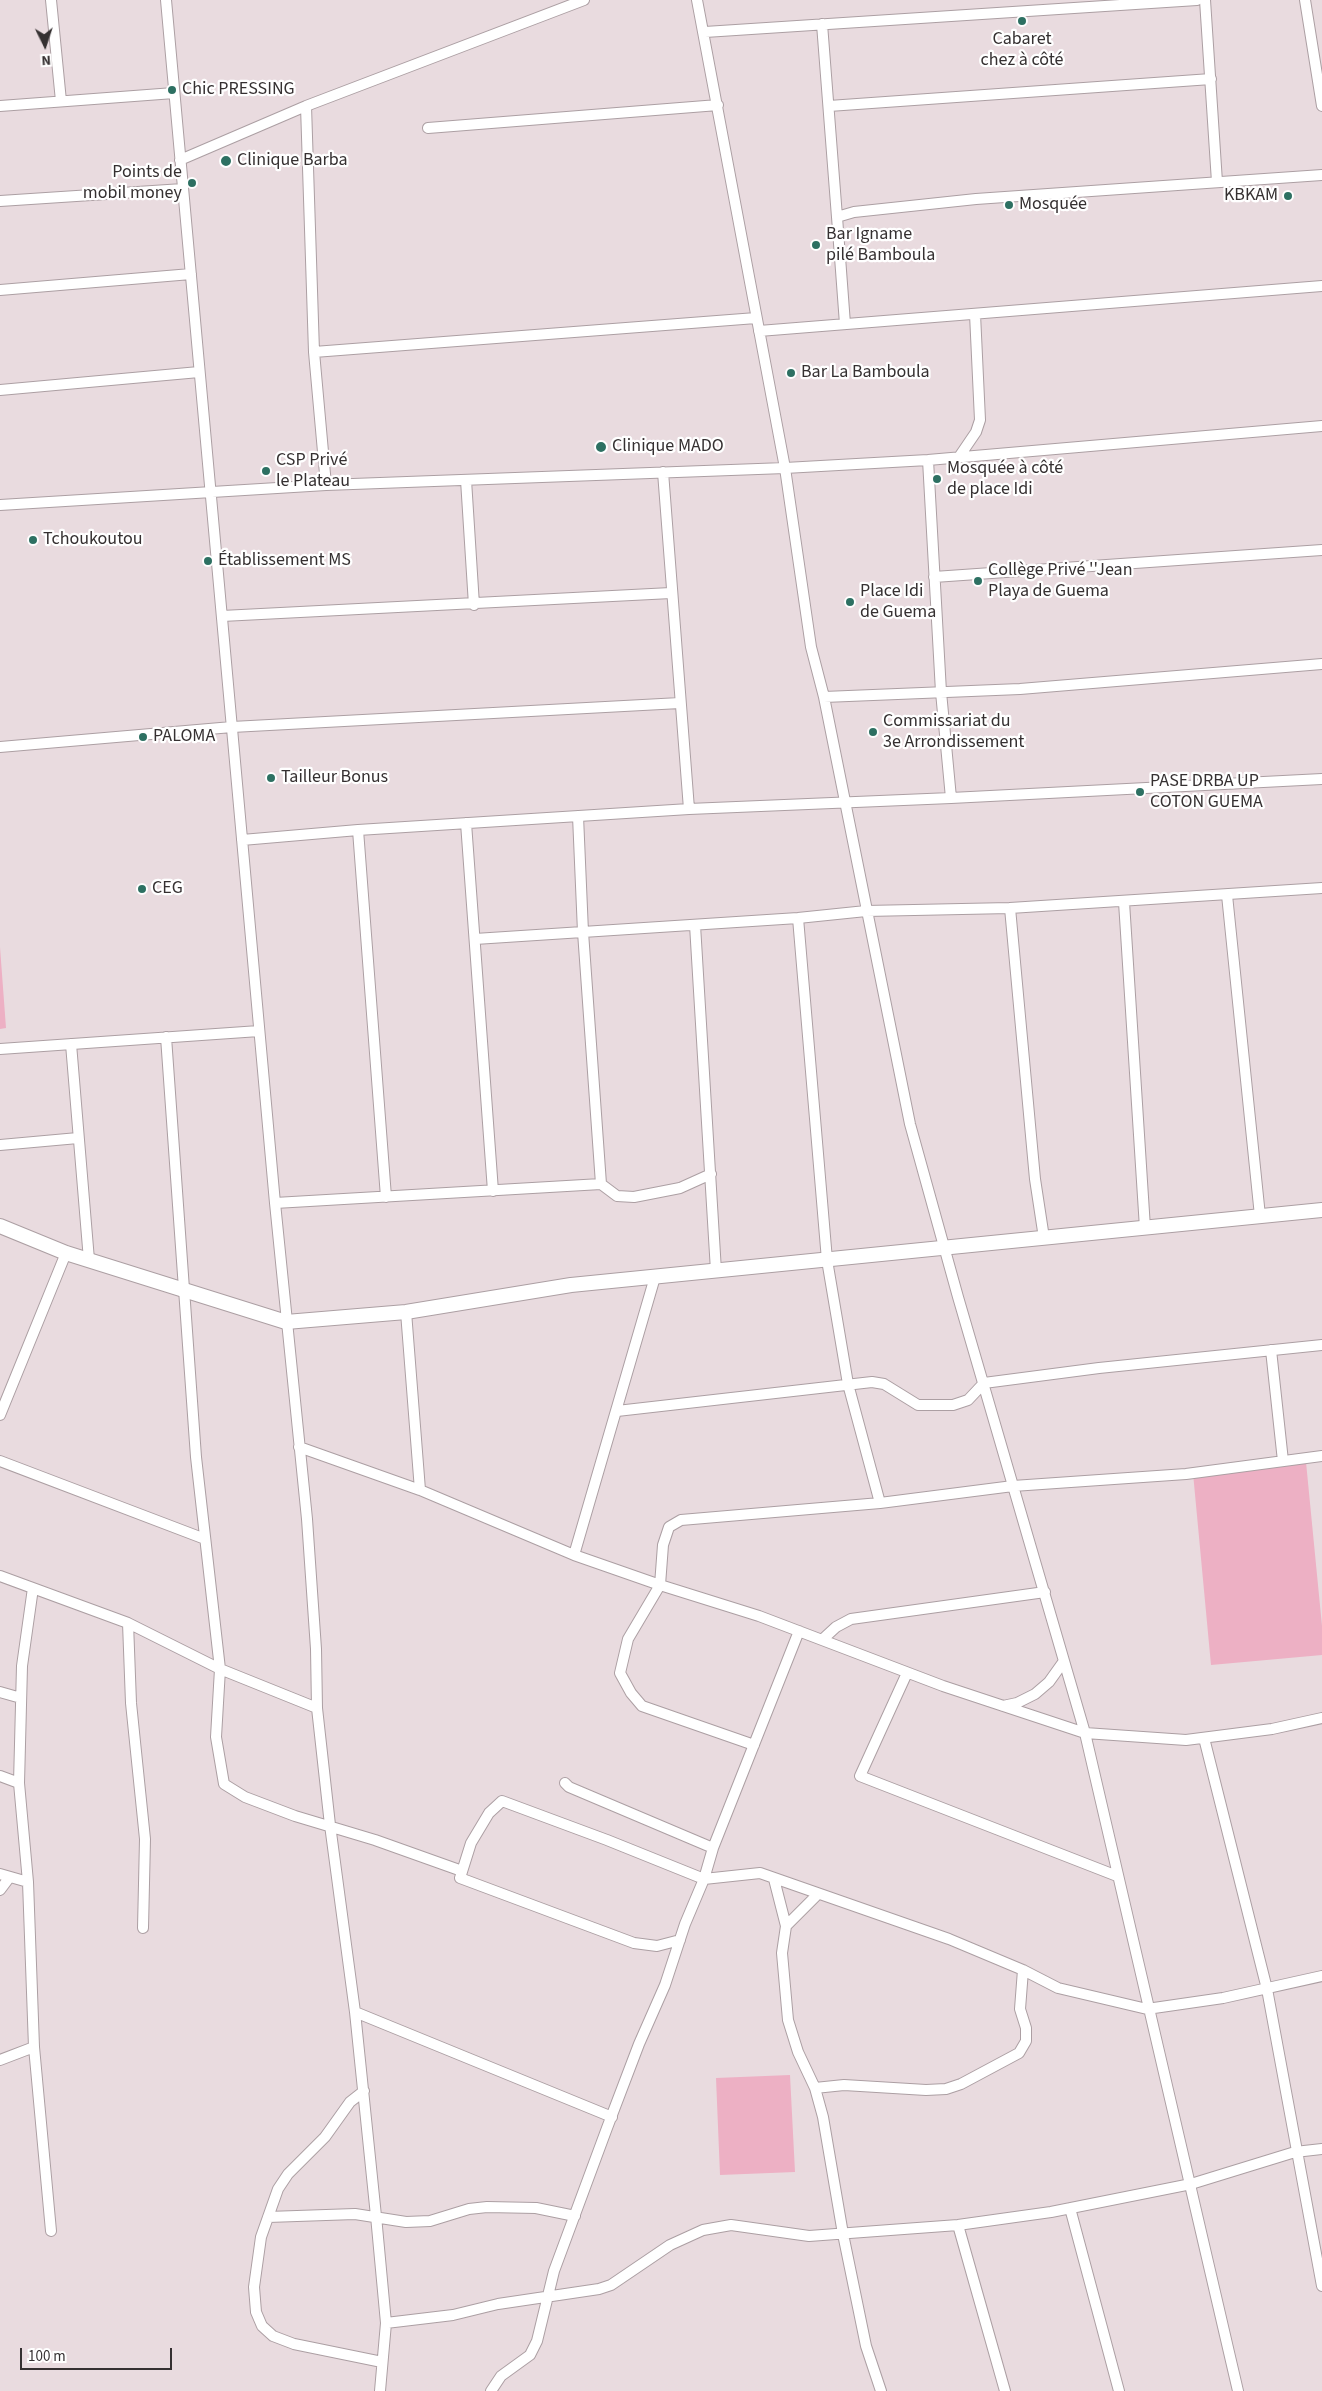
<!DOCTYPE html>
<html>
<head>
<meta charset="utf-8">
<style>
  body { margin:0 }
  #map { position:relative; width:1322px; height:2391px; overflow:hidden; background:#e9dbdf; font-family:"Source Sans 3",sans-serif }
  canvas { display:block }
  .north { position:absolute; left:20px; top:20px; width:50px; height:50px; -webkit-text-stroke:4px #fff; paint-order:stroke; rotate:176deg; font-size:14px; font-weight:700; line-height:20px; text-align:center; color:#353031 }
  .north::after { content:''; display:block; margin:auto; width:18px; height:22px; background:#353031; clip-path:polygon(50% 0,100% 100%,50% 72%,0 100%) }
  .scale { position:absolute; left:20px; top:2348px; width:152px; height:22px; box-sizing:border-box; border:2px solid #353031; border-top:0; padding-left:6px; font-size:15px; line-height:18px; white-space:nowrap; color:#353031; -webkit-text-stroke:4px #fff; paint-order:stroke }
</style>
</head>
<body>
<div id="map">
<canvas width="1322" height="2391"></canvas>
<div class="north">N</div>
<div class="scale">100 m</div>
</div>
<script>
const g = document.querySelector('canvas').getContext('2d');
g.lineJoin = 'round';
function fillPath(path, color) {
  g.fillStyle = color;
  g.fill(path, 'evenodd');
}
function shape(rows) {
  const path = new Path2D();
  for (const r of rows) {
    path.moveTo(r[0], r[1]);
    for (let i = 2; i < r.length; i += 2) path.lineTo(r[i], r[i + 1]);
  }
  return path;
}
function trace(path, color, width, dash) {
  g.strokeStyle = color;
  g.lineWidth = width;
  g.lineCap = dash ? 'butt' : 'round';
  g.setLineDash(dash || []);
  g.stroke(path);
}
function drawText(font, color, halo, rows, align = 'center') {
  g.font = font + ' "Source Sans 3",sans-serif';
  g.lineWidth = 4.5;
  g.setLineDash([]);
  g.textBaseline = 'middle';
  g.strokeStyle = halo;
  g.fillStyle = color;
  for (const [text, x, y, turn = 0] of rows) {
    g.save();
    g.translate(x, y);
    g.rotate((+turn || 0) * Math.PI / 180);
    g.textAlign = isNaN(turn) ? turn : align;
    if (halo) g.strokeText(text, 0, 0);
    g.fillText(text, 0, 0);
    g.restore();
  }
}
fillPath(shape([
  [0,947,6,1028,0,1029],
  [1306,1462,1322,1626,1322,1655,1211,1665,1193,1473],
  [790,2075,795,2172,720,2175,716,2078]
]), '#edb0c4');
const street = shape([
  [51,0,61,101],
  [697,0,785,468,811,647,824,697,910,1124,958,1297,1085,1733,1238,2391],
  [1205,0,1217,182],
  [1305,0,1322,106],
  [822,24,837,217],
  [705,32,1197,0],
  [0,106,174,93],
  [306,106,314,352,326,485],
  [829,106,1211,79],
  [428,128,718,105],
  [180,160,306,106,584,0],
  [0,201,183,189],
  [0,290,191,274],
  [845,324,837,217,854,212,976,199,1322,175],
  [759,331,1322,286],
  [314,352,756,318],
  [0,390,199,372],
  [959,457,976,432,980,420,975,314],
  [928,460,941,692,951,798],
  [663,472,689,809],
  [466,480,474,605],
  [0,505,326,485,785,468,928,460,1322,426],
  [934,577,1322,550],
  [222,616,671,593],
  [824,697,1020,689,1322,664],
  [0,747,232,727,680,703],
  [578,816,583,932,601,1184,617,1196,634,1197,680,1188,711,1174],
  [466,823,493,1191],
  [358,830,386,1197],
  [242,840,358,830,689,809,951,798,1322,779],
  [1227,895,1260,1216],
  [1124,902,1145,1228],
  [1010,908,1035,1179,1044,1238],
  [798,918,827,1260,848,1384,880,1503],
  [695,925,716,1271],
  [475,939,798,918,866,911,1010,908,1322,888],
  [166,1037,196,1457,220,1669,216,1737,224,1784,245,1797,295,1816,375,1840,462,1871],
  [71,1044,89,1260],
  [0,1049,259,1031],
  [0,1145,78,1138],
  [275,1203,601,1184],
  [406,1312,420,1490],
  [1271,1350,1283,1461],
  [617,1411,872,1382,884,1384,918,1405,953,1405,968,1400,984,1383,1099,1368,1322,1345],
  [0,1415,66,1253],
  [299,1447,420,1490,574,1555,660,1585,759,1616,943,1686,1085,1733,1186,1740,1272,1729,1322,1718],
  [0,1461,205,1539],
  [574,1555,655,1277],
  [0,1576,128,1623,220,1669,317,1708,316,1649,307,1519,275,1203,166,0],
  [33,1588,22,1666,19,1783,28,1882,34,2047,51,2231],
  [128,1623,131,1703,145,1839,143,1928],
  [823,1639,836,1627,851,1619,1045,1592],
  [907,1673,860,1776,1117,1876],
  [0,1692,21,1698],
  [1003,1706,1017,1703,1035,1694,1049,1682,1064,1661],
  [317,1708,330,1825,355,2012,376,2216,386,2323,380,2391],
  [1204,1738,1267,1989,1322,2286],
  [754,1745,642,1706,631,1693,620,1673,628,1639,660,1585,663,1545,669,1527,681,1520,880,1503,1013,1486,1186,1474,1322,1456],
  [0,1776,19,1783],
  [565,1783,569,1787,713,1848],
  [0,1874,28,1882],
  [774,1879,786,1926,782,1953,788,2020,798,2052,815,2088,823,2117,843,2234,866,2346,881,2391],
  [0,1890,9,1878],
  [786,1926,818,1894],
  [680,1940,657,1946,634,1943,460,1878,471,1843,489,1813,502,1801,607,1840,704,1879,760,1873,949,1939,1023,1970,1058,1988,1147,2009,1223,1998,1322,1976],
  [355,2012,612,2117],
  [0,2060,34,2047],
  [815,2088,844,2085,926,2090,946,2089,961,2084,1019,2053,1026,2041,1026,2028,1020,2009,1023,1970],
  [364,2091,350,2102,325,2137,288,2174,278,2189,261,2237,254,2287,256,2312,262,2326,273,2336,294,2344,382,2362],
  [1070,2208,1119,2391],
  [268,2217,355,2214,406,2222,430,2221,469,2209,487,2207,536,2208,575,2216],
  [958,2225,1005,2391],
  [386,2323,453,2315,498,2304,599,2289,611,2285,670,2245,703,2230,731,2225,809,2236,958,2225,1051,2212,1191,2184,1295,2152,1322,2149],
  [491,2391,501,2376,530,2355,537,2341,554,2271,607,2128,639,2044,665,1985,685,1924,704,1879,713,1848,799,1631]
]);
const secondary = shape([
  [0,1226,66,1253,286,1322,406,1312,571,1285,1322,1210]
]);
trace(street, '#ac9fa3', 12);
trace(secondary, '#ac9fa3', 16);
trace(street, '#fff', 10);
trace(secondary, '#fff', 14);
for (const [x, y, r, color] of [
  [1022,21,5,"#2d7062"],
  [172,90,5,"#2d7062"],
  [226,161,6,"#2d7062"],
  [192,183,5,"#2d7062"],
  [1288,196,5,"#2d7062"],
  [1009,205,5,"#2d7062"],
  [816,245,5,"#2d7062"],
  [791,373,5,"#2d7062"],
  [601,447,6,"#2d7062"],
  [266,471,5,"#2d7062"],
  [937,479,5,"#2d7062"],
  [33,540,5,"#2d7062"],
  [208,561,5,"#2d7062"],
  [978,581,5,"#2d7062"],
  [850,602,5,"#2d7062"],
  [873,732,5,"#2d7062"],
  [143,737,5,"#2d7062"],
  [271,778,5,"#2d7062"],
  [1140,792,5,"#2d7062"],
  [142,889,5,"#2d7062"]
]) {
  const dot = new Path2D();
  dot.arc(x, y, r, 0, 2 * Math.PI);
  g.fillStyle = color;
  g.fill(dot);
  trace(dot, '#fff', 2);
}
drawText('18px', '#353031', '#fff', [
  ["Cabaret",1022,40,"center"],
  ["chez à côté",1022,61,"center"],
  ["Chic PRESSING",182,90],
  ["Clinique Barba",237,161],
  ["Points de",182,173,"right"],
  ["mobil money",182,194,"right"],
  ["KBKAM",1278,196,"right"],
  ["Mosquée",1019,205],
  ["Bar Igname",826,235],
  ["pilé Bamboula",826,256],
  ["Bar La Bamboula",801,373],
  ["Clinique MADO",612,447],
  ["CSP Privé",276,461],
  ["le Plateau",276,482],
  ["Mosquée à côté",947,469],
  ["de place Idi",947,490],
  ["Tchoukoutou",43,540],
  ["Établissement MS",218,561],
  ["Collège Privé ''Jean",988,571],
  ["Playa de Guema",988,592],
  ["Place Idi",860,592],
  ["de Guema",860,613],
  ["Commissariat du",883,722],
  ["3e Arrondissement",883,743],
  ["PALOMA",153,737],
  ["Tailleur Bonus",281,778],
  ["PASE DRBA UP",1150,782],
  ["COTON GUEMA",1150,803],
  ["CEG",152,889]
], 'left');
</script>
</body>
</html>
